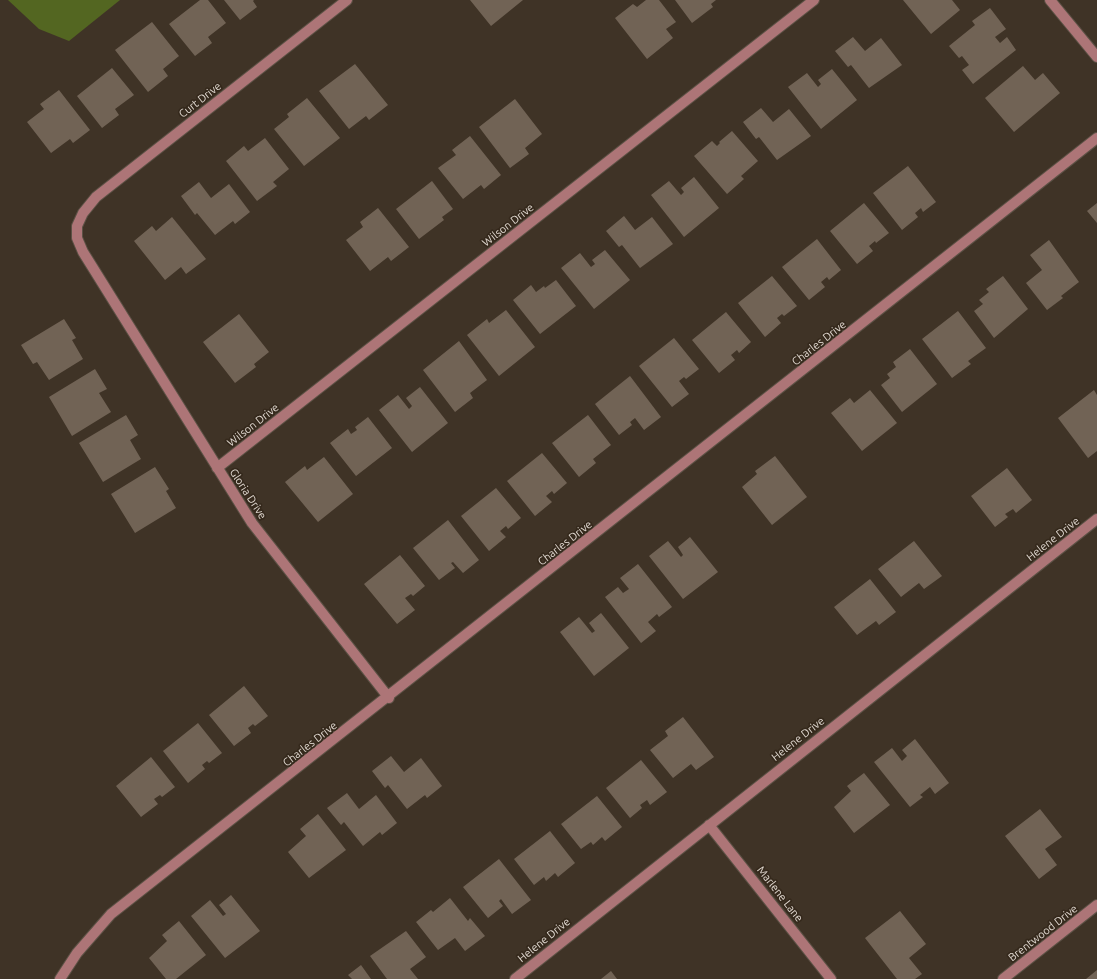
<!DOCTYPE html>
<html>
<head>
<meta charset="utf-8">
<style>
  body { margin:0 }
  canvas { display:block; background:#3f3326 }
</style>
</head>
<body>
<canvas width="1097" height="979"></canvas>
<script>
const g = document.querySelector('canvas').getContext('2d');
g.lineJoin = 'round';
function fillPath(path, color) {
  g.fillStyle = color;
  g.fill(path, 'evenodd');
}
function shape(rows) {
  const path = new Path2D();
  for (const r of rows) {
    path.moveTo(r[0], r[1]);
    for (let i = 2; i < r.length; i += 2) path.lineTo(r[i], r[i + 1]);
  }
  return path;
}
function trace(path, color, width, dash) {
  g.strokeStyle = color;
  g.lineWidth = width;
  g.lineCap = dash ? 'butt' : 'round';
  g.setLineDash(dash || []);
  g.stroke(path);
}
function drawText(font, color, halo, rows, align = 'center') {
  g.font = font + ' Ubuntu,sans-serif';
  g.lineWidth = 3.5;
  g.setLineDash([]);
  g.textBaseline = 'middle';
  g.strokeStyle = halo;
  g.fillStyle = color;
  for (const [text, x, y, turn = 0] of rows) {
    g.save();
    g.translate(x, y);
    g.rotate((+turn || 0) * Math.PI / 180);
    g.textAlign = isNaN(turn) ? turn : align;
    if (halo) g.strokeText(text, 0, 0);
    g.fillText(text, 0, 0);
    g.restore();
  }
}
fillPath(shape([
  [8,0,120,0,69,41,39,29]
]), '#536621');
fillPath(shape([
  [200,0,208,0,226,23,208,37,212,43,195,56,169,24],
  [224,0,254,0,253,1,257,7,240,20],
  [470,0,523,0,491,26],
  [646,0,659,0,676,22,666,29,673,38,647,59,615,18,633,4,637,7],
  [675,0,716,0,711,4,713,7,692,23],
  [903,0,952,0,960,10,931,34],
  [990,8,1006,29,995,37,1000,43,1007,37,1016,50,973,84,962,70,969,65,962,56,959,58,949,46,975,25,972,21],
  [152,22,179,56,163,69,168,76,148,92,115,50],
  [853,37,865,51,881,38,902,65,869,88,851,65,848,67,835,51],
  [355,64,388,105,369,120,366,116,349,129,319,91],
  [1023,66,1035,80,1043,73,1060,93,1014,132,985,98],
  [112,68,134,95,115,109,119,115,102,128,77,96],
  [832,69,857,100,821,129,788,87,807,73,818,87,821,84,818,80],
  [59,90,90,130,73,143,70,139,51,153,27,122,44,109,40,104],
  [307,98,340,138,304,166,274,129,289,117,287,114],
  [515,99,542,134,525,148,529,154,510,168,479,127],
  [761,108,773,122,789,109,811,136,777,160,759,137,756,139,743,122],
  [732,131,758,161,741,176,744,179,727,194,694,156,712,141,717,146,720,143,719,142],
  [470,136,501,175,484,189,481,185,463,199,438,168,456,155,452,150],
  [265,138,289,169,273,182,277,186,257,201,226,161,244,146,248,151],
  [908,166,936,202,923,212,921,208,915,213,918,217,902,230,873,193],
  [694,177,719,208,684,237,651,195,669,181,681,195,684,192,681,188],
  [432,181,453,209,442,217,444,220,419,239,396,209],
  [199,182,211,198,229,184,250,212,235,224,233,221,215,235,197,213,195,215,181,196],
  [864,203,889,233,876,243,875,241,869,246,873,251,857,264,830,231],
  [1097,203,1097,223,1087,211],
  [378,208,409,247,391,261,388,257,370,271,346,240,363,227,360,222],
  [624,216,635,230,652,217,673,244,640,268,622,245,619,247,606,231],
  [172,217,206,259,186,274,181,267,165,280,134,241,152,226,156,231],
  [817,239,841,270,829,280,827,277,821,282,825,287,809,300,782,267],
  [1049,240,1079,282,1061,296,1063,298,1047,310,1026,283,1042,270,1030,255],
  [605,250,630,280,594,309,561,268,580,253,591,267,595,264,592,260],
  [772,276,797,306,784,316,782,314,777,318,781,323,765,337,738,303],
  [1003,276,1028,309,994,338,974,311,983,304,979,300,989,292,986,289],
  [556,280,576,306,540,334,513,300,531,285,536,292,544,286,545,288],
  [506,310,535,347,499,376,467,335,487,319,489,323],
  [958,311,986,348,968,361,971,364,952,378,922,339],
  [726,312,751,342,739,353,737,350,731,355,735,360,719,373,692,340],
  [239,314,269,352,254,364,256,367,235,383,203,342],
  [64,319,76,338,72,340,83,359,49,380,37,362,33,364,21,345],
  [674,338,699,369,686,379,684,377,679,381,689,394,672,407,639,366],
  [459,341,487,380,470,393,473,398,455,412,423,370],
  [910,349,937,384,902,412,881,385,890,378,887,374,896,367,893,362],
  [95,369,107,389,99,393,111,412,72,436,49,397],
  [630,376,661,417,644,430,635,418,630,422,632,425,619,435,595,404],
  [420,387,448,423,412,452,379,410,398,395,409,409,412,406,406,398],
  [870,390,897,423,862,451,831,413,850,398,854,403],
  [1094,390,1097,395,1097,451,1088,458,1058,418],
  [126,415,138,435,130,440,141,459,103,482,79,443],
  [588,415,611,445,593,459,596,463,579,477,552,443],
  [368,417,392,448,356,476,330,443,348,429,351,434,357,430,355,427],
  [542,453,567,483,554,494,552,491,546,496,552,502,535,516,507,481],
  [775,456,807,497,772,525,742,487,757,474,755,471],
  [324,457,353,494,318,522,285,482,305,466,307,470],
  [155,467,169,489,166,491,176,508,135,533,111,494],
  [1007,468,1032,500,1016,513,1013,509,1005,514,1008,517,995,527,971,496],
  [496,488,521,518,508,529,506,526,500,531,506,537,489,551,461,516],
  [448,520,479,560,463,573,453,562,451,563,455,568,439,580,413,548],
  [690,537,718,572,683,599,649,556,668,541,681,557,683,555,678,547],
  [914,541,942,576,924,589,919,583,901,597,878,569],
  [400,555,425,586,413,596,411,594,405,598,415,610,397,624,364,584],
  [638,564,672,607,659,617,657,614,648,622,656,631,641,643,605,597,618,587,623,593,629,589,620,578],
  [870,579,896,612,879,625,876,621,857,635,834,607],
  [601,613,629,648,594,676,560,632,579,617,592,633,595,631,589,623],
  [244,686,268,716,255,726,253,724,248,728,251,733,234,746,209,715],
  [683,717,714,757,696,770,691,764,673,778,650,750,668,736,665,731],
  [198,723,222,753,209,763,207,761,202,765,205,769,188,783,163,751],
  [915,739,949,783,935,794,930,787,920,795,923,797,910,807,874,762,892,748,902,761,907,756,902,750],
  [391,756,404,772,421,758,442,786,427,798,425,795,407,809,388,785,385,788,372,771],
  [151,757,175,787,162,797,160,795,154,799,158,804,141,817,116,786],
  [641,760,667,792,650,805,647,800,640,805,642,808,630,818,606,788],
  [864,773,890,805,854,833,834,807,851,791,847,786],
  [347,793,359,809,376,795,397,823,382,835,380,832,363,846,344,822,341,825,327,808],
  [597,796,622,827,605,841,602,837,593,845,591,842,581,849,561,824],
  [1040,809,1062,837,1045,849,1057,865,1039,879,1005,836],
  [318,814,346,850,309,878,288,852,306,836,300,829],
  [550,831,575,863,558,877,555,873,546,881,544,877,534,885,514,859],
  [499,859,531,900,512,914,501,899,499,901,503,906,488,918,463,887],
  [231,895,260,931,225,958,191,916,210,900,223,916,226,914,219,905],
  [450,898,468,921,470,918,485,936,465,951,455,938,438,950,416,922,431,910,433,912],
  [900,911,926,944,909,958,922,974,915,979,897,979,865,938],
  [179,921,206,955,176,979,166,979,149,958,167,941,162,935],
  [406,931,426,957,410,969,418,979,387,979,370,956],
  [361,965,371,979,352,979,348,975],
  [1097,970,1097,979,1086,979],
  [611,971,617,979,601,979]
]), '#716355');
const minor = shape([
  [347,0,96,197,83,213,77,226,77,238,83,252,252,523,389,698],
  [1050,0,1097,57],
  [217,468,814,0],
  [709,825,831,979],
  [60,979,77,953,111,914,1097,138],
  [515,979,1097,519],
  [1003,979,1097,905]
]);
trace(minor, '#5c5145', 12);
trace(minor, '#ad7577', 10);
drawText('11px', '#e1d9d1', '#35291c', [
  ["Curt Drive",200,100,-38],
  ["Wilson Drive",508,225,-38],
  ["Charles Drive",819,343,-38],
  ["Wilson Drive",253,425,-38],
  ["Gloria Drive",248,494,57],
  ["Helene Drive",1053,539,-38],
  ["Charles Drive",565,543,-38],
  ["Helene Drive",798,739,-38],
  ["Charles Drive",310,744,-38],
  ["Marlene Lane",780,894,52],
  ["Brentwood Drive",1043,933,-38],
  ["Helene Drive",544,940,-39]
]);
</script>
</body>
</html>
